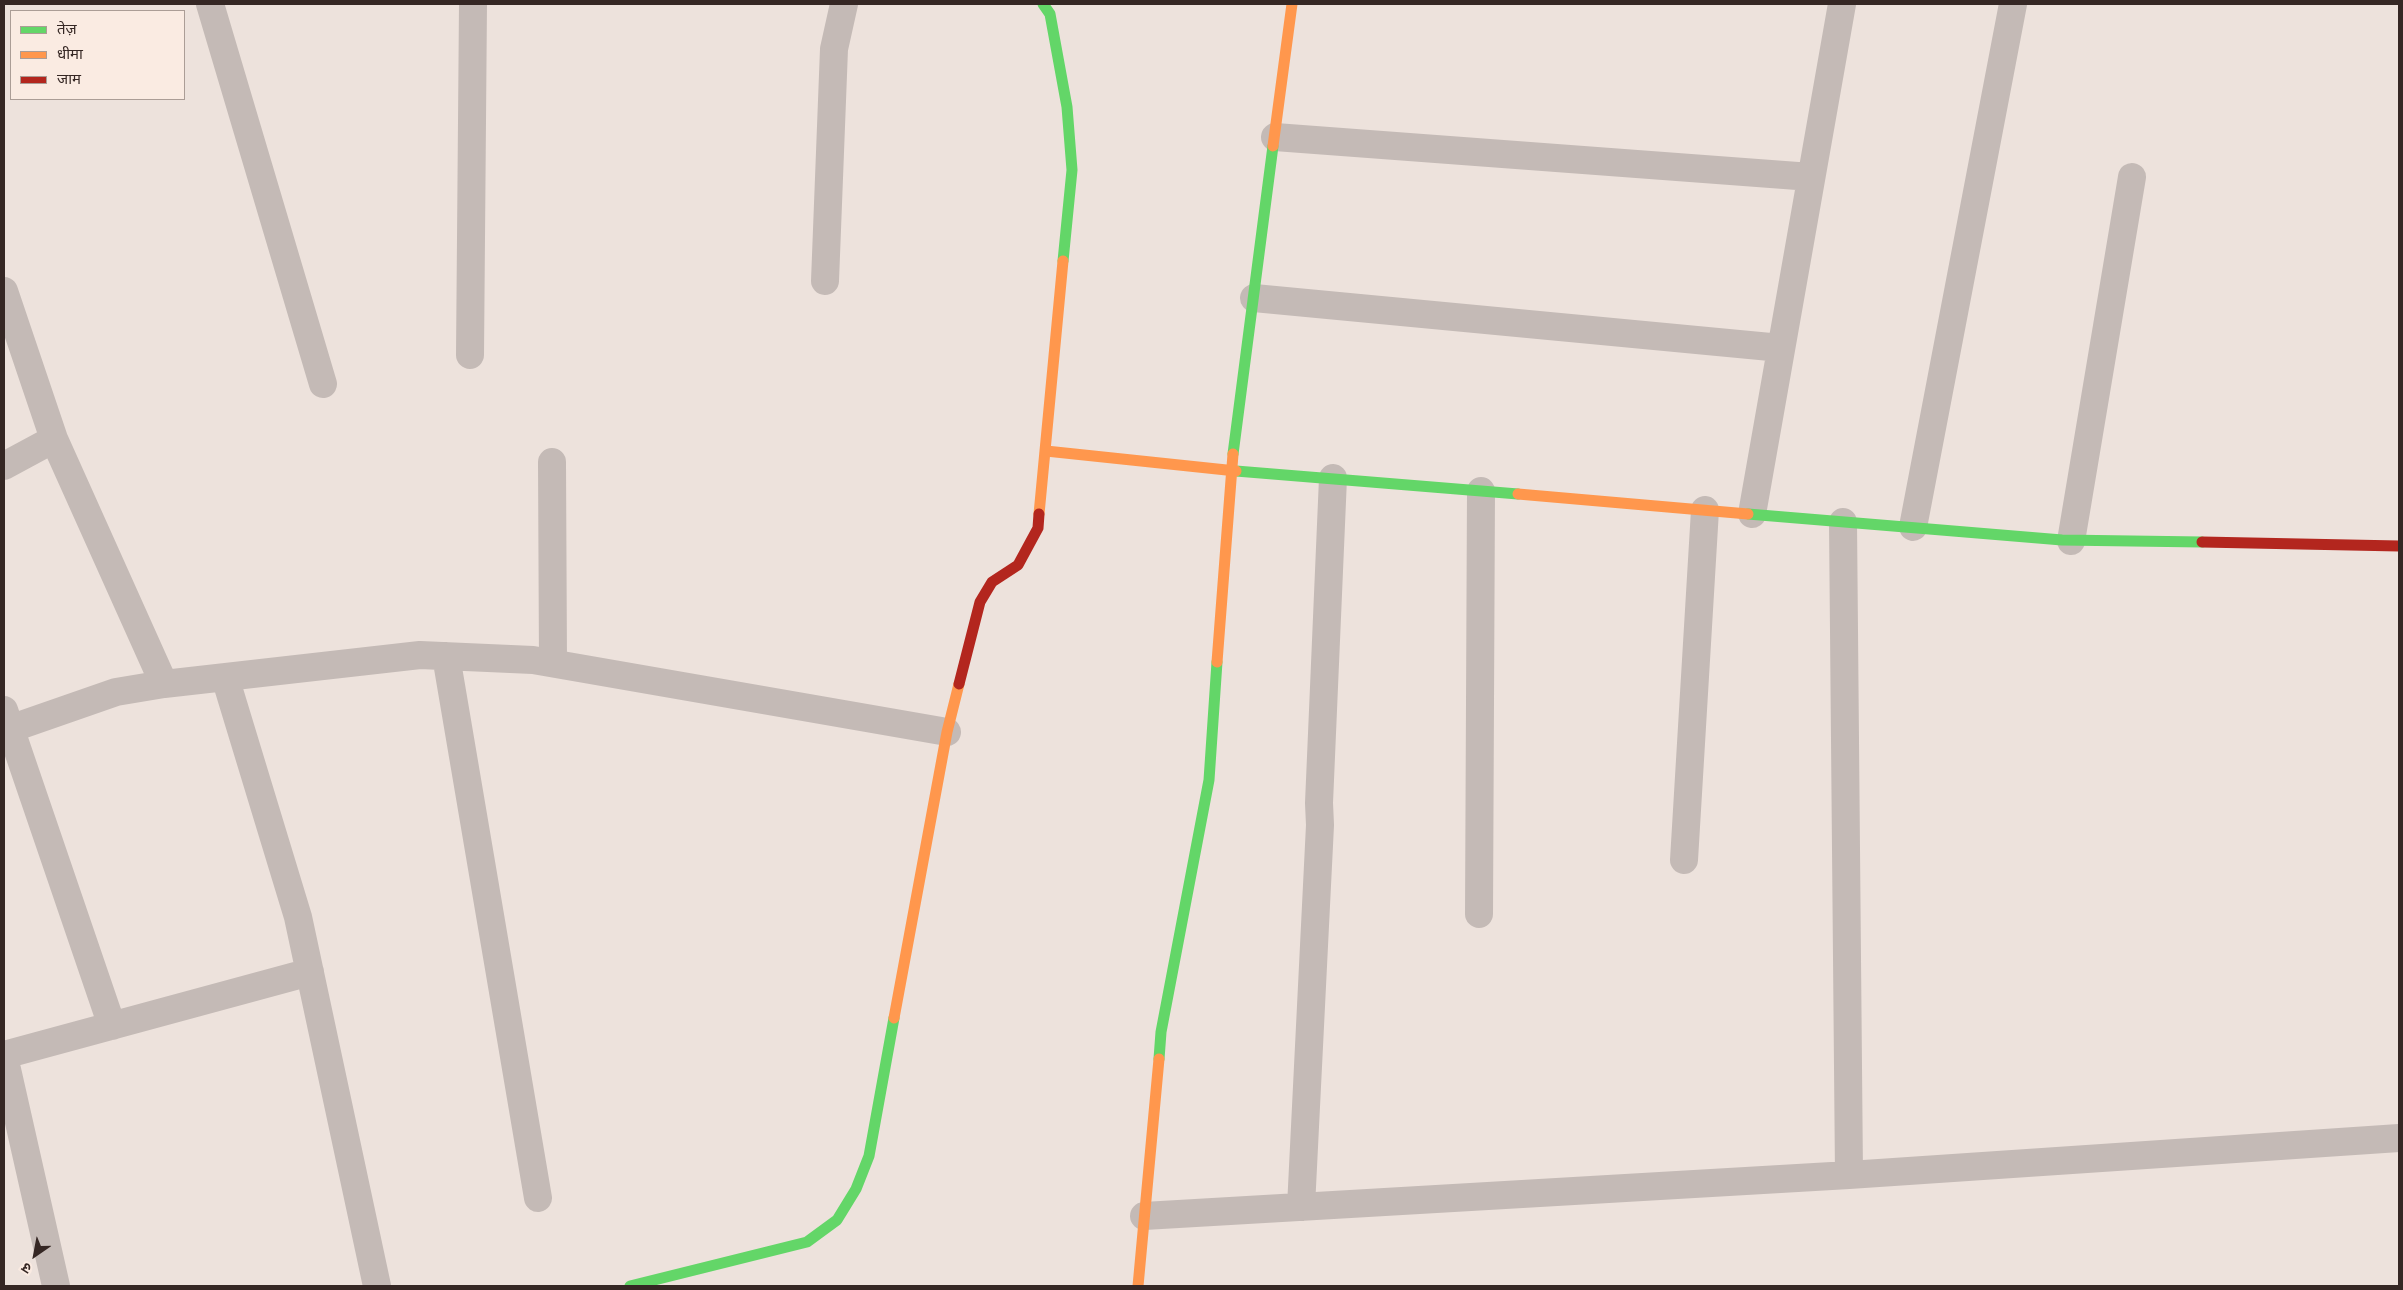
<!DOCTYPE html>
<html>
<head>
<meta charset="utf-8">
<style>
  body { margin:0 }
  #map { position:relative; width:2403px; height:1290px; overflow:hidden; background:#ede2dc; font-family:Signika,"Noto Sans Devanagari",sans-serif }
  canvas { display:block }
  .frame { position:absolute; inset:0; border:5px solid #352724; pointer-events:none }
  .legend { position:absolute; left:10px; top:10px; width:175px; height:90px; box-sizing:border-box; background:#faebe2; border:1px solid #ab9d96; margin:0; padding:6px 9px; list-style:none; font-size:15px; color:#352724 }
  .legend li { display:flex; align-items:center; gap:10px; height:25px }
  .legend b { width:25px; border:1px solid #ab9d96 }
  .north { position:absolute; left:10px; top:1230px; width:50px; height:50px; -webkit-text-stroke:4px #faebe2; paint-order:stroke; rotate:213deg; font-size:14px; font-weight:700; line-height:20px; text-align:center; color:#352724 }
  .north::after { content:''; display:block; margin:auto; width:18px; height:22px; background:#352724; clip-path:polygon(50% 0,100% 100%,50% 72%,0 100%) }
</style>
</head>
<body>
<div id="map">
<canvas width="2403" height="1290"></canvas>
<div class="frame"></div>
<ul class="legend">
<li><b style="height:6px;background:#63d668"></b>तेज़</li>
<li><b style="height:6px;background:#ff974d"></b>धीमा</li>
<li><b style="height:6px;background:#b3261e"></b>जाम</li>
</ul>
<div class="north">उ</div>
</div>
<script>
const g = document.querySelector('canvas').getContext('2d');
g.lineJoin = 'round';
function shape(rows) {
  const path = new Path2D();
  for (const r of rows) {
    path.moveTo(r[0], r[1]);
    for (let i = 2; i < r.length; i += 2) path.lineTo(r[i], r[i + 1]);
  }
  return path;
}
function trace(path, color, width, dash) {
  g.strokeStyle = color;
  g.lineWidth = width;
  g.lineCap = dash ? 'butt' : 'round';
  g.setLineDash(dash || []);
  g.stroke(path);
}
trace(shape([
  [210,4,323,384],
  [1275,137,1811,177],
  [825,281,834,49,844,4],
  [4,291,54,439,164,684],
  [1254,298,1781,348],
  [470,355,473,4],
  [552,462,553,663],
  [4,466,54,439],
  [1752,514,1842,4],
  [1843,522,1849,1175],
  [1913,527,2013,4],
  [2071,541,2132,177],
  [446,656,538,1198],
  [225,677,298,917,377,1286],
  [4,710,112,1026],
  [4,731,116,692,164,684,420,655,533,660,947,732],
  [1684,860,1705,510],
  [1479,914,1481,491],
  [4,1055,310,972],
  [4,1056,56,1286],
  [1301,1207,1320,825,1319,803,1333,478],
  [1144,1216,1849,1175,2399,1138]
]), '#c4bab6', 28);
trace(shape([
  [1043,4,1050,14,1067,107,1072,170,1063,261],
  [1233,454,1273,146],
  [1236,471,1518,494],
  [1748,514,2062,540,2202,542],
  [1159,1059,1161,1032,1209,780,1217,662],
  [630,1286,807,1242,837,1220,856,1189,869,1156,894,1018]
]), '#63d668', 11);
trace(shape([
  [1273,146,1292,4],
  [1046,451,1236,471],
  [1518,494,1748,514],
  [1039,514,1063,261],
  [1217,662,1233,454],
  [894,1018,947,732,959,684],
  [1138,1286,1159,1059]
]), '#ff974d', 11);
trace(shape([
  [2202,542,2399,546],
  [959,684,980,602,992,582,1018,565,1038,528,1039,514]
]), '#b3261e', 11);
</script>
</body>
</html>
